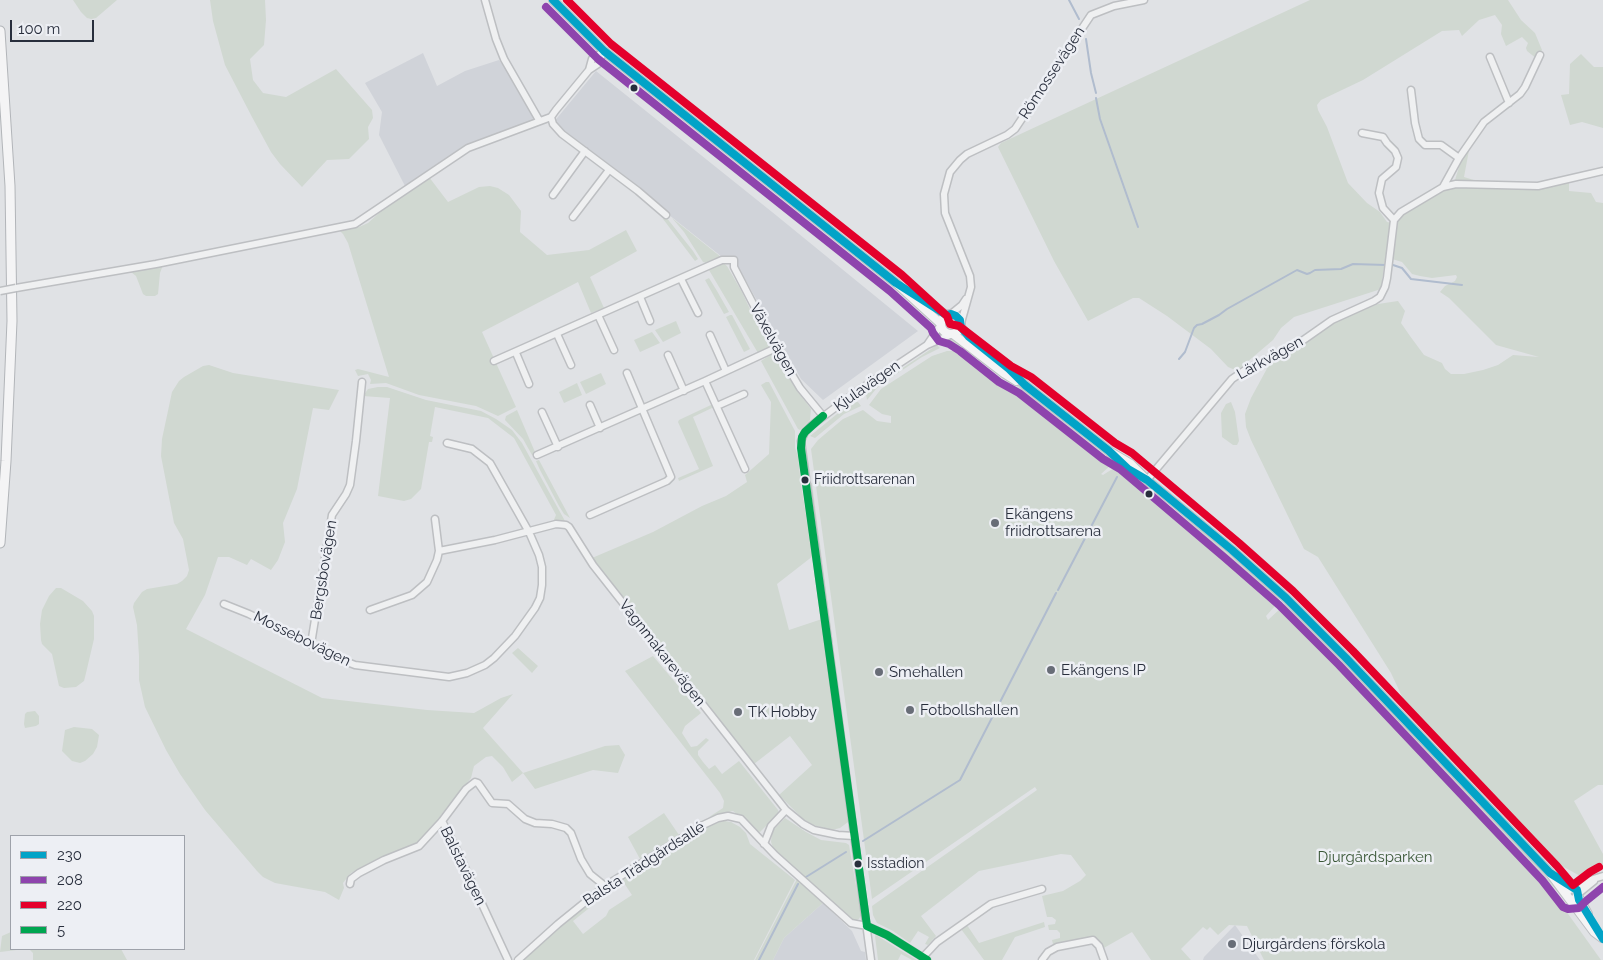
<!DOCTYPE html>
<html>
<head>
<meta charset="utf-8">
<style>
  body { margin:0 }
  #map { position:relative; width:1603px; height:960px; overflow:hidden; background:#e0e2e5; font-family:Raleway,sans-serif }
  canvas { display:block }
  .legend { position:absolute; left:10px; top:835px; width:175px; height:115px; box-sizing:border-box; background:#edeff4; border:1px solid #9ea2aa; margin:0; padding:6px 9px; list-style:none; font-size:15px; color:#282e3c }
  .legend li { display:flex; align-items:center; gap:10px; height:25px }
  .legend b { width:25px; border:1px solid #9ea2aa }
  .scale { position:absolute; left:10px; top:20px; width:84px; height:22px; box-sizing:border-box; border:2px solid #282e3c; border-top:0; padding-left:6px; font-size:15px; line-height:18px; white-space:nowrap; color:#282e3c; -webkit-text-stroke:4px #edeff4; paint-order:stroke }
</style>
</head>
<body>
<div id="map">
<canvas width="1603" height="960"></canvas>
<ul class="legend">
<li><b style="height:6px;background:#02a3c7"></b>230</li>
<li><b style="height:6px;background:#8e44ad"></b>208</li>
<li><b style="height:6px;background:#e4002b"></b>220</li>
<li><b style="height:6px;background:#00a651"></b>5</li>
</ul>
<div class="scale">100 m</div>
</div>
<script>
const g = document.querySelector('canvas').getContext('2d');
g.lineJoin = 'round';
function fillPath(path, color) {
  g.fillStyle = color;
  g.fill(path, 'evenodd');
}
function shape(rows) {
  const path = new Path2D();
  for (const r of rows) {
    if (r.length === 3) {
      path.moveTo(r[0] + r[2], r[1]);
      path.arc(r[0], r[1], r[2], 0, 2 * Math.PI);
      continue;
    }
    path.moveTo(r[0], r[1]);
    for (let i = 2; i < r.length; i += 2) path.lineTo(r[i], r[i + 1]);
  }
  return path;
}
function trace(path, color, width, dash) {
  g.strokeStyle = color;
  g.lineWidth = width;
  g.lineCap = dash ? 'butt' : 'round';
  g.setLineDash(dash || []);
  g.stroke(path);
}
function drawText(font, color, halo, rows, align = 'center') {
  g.font = font + ' Raleway,sans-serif';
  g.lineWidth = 5;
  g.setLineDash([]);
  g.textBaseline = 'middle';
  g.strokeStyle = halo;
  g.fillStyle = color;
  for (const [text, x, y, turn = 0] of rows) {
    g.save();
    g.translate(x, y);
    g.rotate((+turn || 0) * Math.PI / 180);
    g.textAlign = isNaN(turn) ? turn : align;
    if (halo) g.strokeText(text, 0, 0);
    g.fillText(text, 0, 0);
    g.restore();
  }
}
fillPath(shape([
  [423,53,437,86,465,71,499,60,510,75,534,118,531,122,465,146,405,186,379,135,382,112,365,83],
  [596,71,777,216,918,331,823,400,801,379,741,272,553,123],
  [823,903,852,931,861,951,865,952,866,960,773,960,784,938],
  [1235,925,1260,960,1203,960,1204,957]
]), '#d0d3d9');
fillPath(shape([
  [73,0,117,0,96,18,91,19,87,18,81,12],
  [210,0,265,0,266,20,264,45,250,59,253,80,263,93,286,97,336,69,372,110,373,118,368,127,369,139,349,159,327,160,302,187,280,164,271,152,252,117,225,65,213,21],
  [1310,0,1508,0,1521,20,1535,33,1542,50,1537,59,1527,51,1526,48,1528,43,1522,37,1506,46,1501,34,1502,25,1495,15,1479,20,1462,36,1459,30,1442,31,1363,80,1321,100,1317,105,1318,110,1327,127,1348,183,1367,203,1380,212,1387,222,1396,224,1403,213,1451,187,1455,180,1462,157,1470,145,1464,177,1477,181,1516,186,1569,182,1569,191,1591,193,1596,202,1603,203,1603,785,1598,785,1574,801,1603,854,1603,869,1582,877,1562,866,1406,705,1391,673,1318,557,1304,549,1251,440,1246,427,1245,414,1251,398,1270,363,1307,341,1338,320,1378,304,1398,301,1405,311,1401,323,1410,336,1424,355,1442,363,1445,369,1451,374,1464,374,1483,370,1498,365,1513,355,1539,357,1496,345,1449,298,1440,292,1445,286,1455,281,1457,277,1456,275,1432,278,1420,276,1412,274,1402,262,1392,259,1385,260,1381,288,1378,290,1294,317,1281,328,1273,340,1239,369,1235,370,1228,367,1211,349,1167,316,1139,298,1133,298,1088,321,1054,261,998,147,1001,143],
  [1581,54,1594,67,1603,67,1603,128,1582,122,1570,125,1561,95,1569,94,1570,64],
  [429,177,448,202,479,187,490,186,498,188,509,195,521,211,520,232,547,255,589,250,626,230,637,251,590,277,604,308,591,313,578,282,482,332,516,407,498,416,476,406,419,395,386,383,370,384,371,380,368,374,358,376,355,370,358,369,389,377,348,243,343,234,340,231,359,227,368,223,390,203],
  [666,217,693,251,698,259,695,261,663,219],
  [672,218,721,257,706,263,703,262,684,232],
  [723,263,727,266,742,292,762,335,768,339,770,346,767,350,758,353,709,270],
  [163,265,160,273,158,294,155,296,146,296,143,294,136,276,131,272],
  [709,278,717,291,729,312,724,314,705,280],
  [730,315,732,315,750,349,744,352,726,317],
  [676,321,681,333,663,342,655,330],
  [652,332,660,343,640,352,634,340],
  [949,338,957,338,1040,403,1120,467,977,355,963,347,948,345,945,341],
  [937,345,940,348,922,357,883,383,876,389,867,400,866,394,868,391],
  [947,351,961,351,986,368,1111,465,1101,474,1103,475,1114,468,1232,566,1274,603,1275,606,1266,616,1268,620,1281,608,1328,655,1556,897,1601,960,1264,960,1247,926,1229,925,1218,935,1210,927,1207,930,1203,927,1181,949,1191,960,1151,960,1132,932,1102,949,1099,940,1090,937,1053,944,1052,940,1060,938,1060,933,1057,930,1049,930,1048,925,1055,924,1056,920,1052,917,1047,917,1042,896,1063,891,1080,881,1086,875,1071,855,1061,854,979,871,921,916,936,936,928,945,925,944,929,937,918,931,910,943,893,931,877,923,873,915,872,906,1037,790,1035,787,872,899,811,449,818,440,843,419,863,410,877,421,891,423,891,416,882,414,869,405,881,389,932,356],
  [772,354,777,357,796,389,811,409,810,420,800,430,798,429,761,361],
  [209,365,233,373,339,390,329,410,313,408,297,489,283,523,285,542,278,560,271,570,251,559,247,565,229,557,218,557,205,595,186,629,322,698,427,710,474,713,501,698,513,694,483,728,523,773,605,746,619,745,625,755,618,773,593,770,535,789,523,773,512,782,503,767,492,756,486,757,474,766,471,778,441,815,437,823,420,840,409,849,385,857,351,873,343,883,344,888,339,900,325,892,275,883,263,877,257,871,205,810,180,774,166,750,145,707,139,680,139,656,137,625,133,607,134,603,142,592,147,589,177,584,182,581,187,576,189,570,183,539,174,523,161,456,162,439,172,392,179,381,184,377,203,366],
  [601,373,606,384,586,394,580,382],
  [766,382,769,382,795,431,795,448,798,456,801,485,813,556,777,584,789,630,822,619,848,816,848,822,840,828,832,830,813,825,803,819,779,795,812,765,790,736,754,764,592,558,653,532,702,506,726,496,747,482,745,475,769,454,771,402,761,385],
  [577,383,582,395,564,403,559,392],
  [378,387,387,387,426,400,481,411,496,419,512,430,522,443,565,521,553,522,556,515,514,438,488,418,435,407,430,436,433,437,432,442,429,442,421,489,411,499,404,501,378,496,390,398,363,396,368,389],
  [853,401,858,402,861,406,844,414,815,438,810,436],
  [1231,402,1235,412,1239,441,1237,445,1233,445,1222,437,1221,413,1226,404],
  [713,404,714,407,693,417,713,466,679,481,678,478,699,469,678,422,679,420],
  [517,410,535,452,536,455,532,455,523,439,505,420,506,416],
  [539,460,570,518,564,514,559,506,540,470,536,461],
  [810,483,812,483,833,643,832,643],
  [1154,495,1202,531,1246,569,1275,594,1279,599,1278,602,1153,496],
  [56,588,61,588,83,601,92,611,94,616,94,639,86,673,84,681,76,687,64,688,59,686,52,654,42,644,41,640,40,624,42,610,49,596],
  [1285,604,1311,628,1513,839,1576,911,1575,912,1542,874,1314,636,1283,606],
  [518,648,538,666,532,673,512,653],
  [653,656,701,713,685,726,682,733,691,747,697,746,706,738,709,740,698,751,698,755,703,762,709,769,715,765,722,774,739,761,778,810,779,813,760,832,756,831,733,811,709,817,723,808,724,801,720,793,625,671],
  [35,711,39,716,39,724,36,726,25,728,24,724,25,714,27,712],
  [74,727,92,729,99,735,97,747,93,754,85,761,80,763,72,761,62,751,65,730],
  [664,813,679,835,640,859,628,837],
  [785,818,806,832,821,840,846,843,849,845,861,915,859,919,855,921,848,917,774,850,771,842,772,831],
  [719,820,731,822,740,827,746,833,750,844,795,880,754,960,523,960,555,929,595,898,598,901,573,921,583,934,606,916,609,910,632,895,624,883,602,898,602,892,705,827],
  [797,879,823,903,784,938,773,960,755,960],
  [1044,922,1045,927,1015,937,1002,960,984,960,961,929,967,925,979,943],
  [11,932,11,949,121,949,127,960,33,960,33,953,30,950,25,949,0,952,2,936],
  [876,935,900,950,917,960,912,960,901,954,898,960,878,960,875,936]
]), '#d0d8d1');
trace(shape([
  [1069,0,1079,19],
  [1086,39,1091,73,1096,93],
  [1096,98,1100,119,1138,227],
  [1393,265,1402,268,1411,279,1462,285],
  [1179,359,1185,352,1194,328,1197,325,1202,324,1219,315,1227,309,1297,270,1307,274,1310,273,1315,270,1341,269,1353,264,1386,265],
  [1058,590,1117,477],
  [863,841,960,780,1056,593],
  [806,877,846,852],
  [759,960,798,884]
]), '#b0bcce', 2);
const minor = shape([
  [485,0,496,39,504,59,539,120],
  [604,51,598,64,589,70,556,110,551,117,553,124,562,134,638,191,666,215],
  [1490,57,1509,103],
  [589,70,592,59,603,52],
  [1411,90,1415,123,1419,139,1425,145,1441,145,1459,158],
  [1362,133,1383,137,1387,143,1395,151,1398,158,1396,167,1382,179,1379,193,1383,208,1394,220],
  [1443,187,1459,158,1484,122,1520,94,1525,87,1540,55],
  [553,195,585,151],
  [573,217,609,170],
  [681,279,698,313],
  [16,288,156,264,355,224,468,148,551,117],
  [640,297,650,321],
  [951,314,962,305,966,299],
  [598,315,614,350],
  [961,323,971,287,970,276,945,213,944,194,950,172,960,160,967,154,1007,135,1015,129,1091,15,1114,6,1144,0],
  [557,334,571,365],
  [710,335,726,371],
  [927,345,940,326],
  [516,353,529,384],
  [668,355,684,391],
  [494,361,715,263,722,260,734,260,734,267,776,348,800,388,823,416],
  [705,381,745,469],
  [590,405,600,428],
  [717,406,744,394],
  [542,412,558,447],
  [537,455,705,381,776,348],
  [1147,480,1232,379,1248,368,1292,348,1332,320,1374,301,1380,297,1385,287,1387,278,1394,220,1401,212,1443,187,1456,184,1538,186,1603,171],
  [590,515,667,481,671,477,627,373],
  [439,551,495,540,556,524,566,525,569,527,593,565,786,810,803,824,814,830,838,835,854,836],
  [224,604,249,614,339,659,355,665,449,677,467,673,485,665,494,658,515,636,535,608,540,598,542,585,542,567,539,555,529,532,490,463,472,449,447,443],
  [370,610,412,595,427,582,437,560,439,551,435,519],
  [311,644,332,515,346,494,350,485,356,441,362,382],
  [442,821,456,848,508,960],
  [764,844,771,826,786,810],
  [350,884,351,879,359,873,384,860,419,846,442,821,466,789,475,782,478,783,492,803,508,804,525,819,535,823,552,824,566,828,571,833,581,859,590,874,605,886],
  [1574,888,1590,880,1603,876],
  [1578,894,1594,881],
  [923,957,937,942,991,904,1042,889],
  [518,960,558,924,605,886,701,826,718,818,728,816,741,819,775,855,851,923,867,926,887,935,927,960],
  [871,960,801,441,805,432,812,425,856,392,927,345,950,335],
  [1042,960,1048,952,1057,947,1093,940,1099,946,1104,960]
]);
const major = shape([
  [553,0,604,51,896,283,940,323],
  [913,293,946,315],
  [951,324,10],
  [961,327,969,337,1009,369,1025,385,1109,451,1128,469,1137,474],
  [953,334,1005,374,1016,381],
  [1109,451,1131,464,1147,480,1232,550,1286,598,1346,658,1550,873,1594,932,1602,938],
  [1566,893,1570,888,1576,889,1578,894,1575,899],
  [1578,896,1588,914]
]);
const highway = shape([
  [0,31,10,186,12,321,6,461,0,543]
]);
trace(minor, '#bdbfc2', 9);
trace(major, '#bcbec2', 10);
trace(highway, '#b2b5b9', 11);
trace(minor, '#eff0f1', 6);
trace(major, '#f4f4f5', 8);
trace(highway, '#f4f4f5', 9);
const minorBridge = shape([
  [0,291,16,288]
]);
trace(minorBridge, '#bdbfc2', 9, []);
trace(minorBridge, '#eff0f1', 6);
trace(shape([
  [553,0,604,51,896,283,946,315,951,314,956,316,960,320,961,327,969,337,1009,369,1025,385,1109,451,1128,469,1147,480,1232,550,1286,598,1346,658,1550,873,1577,890,1579,900,1603,939]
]), '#02a3c7', 8);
trace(shape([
  [546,7,598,59,890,291,931,328,933,333,939,341,949,344,960,351,999,382,1019,393,1103,459,1120,469,1225,558,1279,605,1339,665,1542,880,1563,907,1568,909,1579,908,1586,901,1603,887]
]), '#8e44ad', 8);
trace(shape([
  [567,0,611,44,902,275,947,316,950,324,959,326,1011,366,1031,377,1115,443,1132,453,1239,543,1293,591,1353,651,1557,866,1573,885,1590,872,1599,867]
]), '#e4002b', 8);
trace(shape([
  [823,416,805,432,802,437,801,448,867,926],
  [867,926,887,935,927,960]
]), '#00a651', 8);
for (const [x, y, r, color] of [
  [634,88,4.5,"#282e3c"],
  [805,480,4.5,"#282e3c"],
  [1149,494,4.5,"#282e3c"],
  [995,523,5,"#686d77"],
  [1051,670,5,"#686d77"],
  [879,672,5,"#686d77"],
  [910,710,5,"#686d77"],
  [738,712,5,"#686d77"],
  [858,864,4.5,"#282e3c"],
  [1232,944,5,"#686d77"]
]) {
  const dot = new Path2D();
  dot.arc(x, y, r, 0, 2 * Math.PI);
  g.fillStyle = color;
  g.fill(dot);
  trace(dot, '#edeff4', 2);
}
drawText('14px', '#282e3c', '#edeff4', [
  ["Friidrottsarenan",814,480],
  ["Isstadion",867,864]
], 'left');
drawText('15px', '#282e3c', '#edeff4', [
  ["Römossevägen",1052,73,-57],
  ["Växelvägen",773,340,61],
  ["Lärkvägen",1270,358,-29],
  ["Kjulavägen",867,386,-35],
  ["Bergsbovägen",324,570,-81],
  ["Mossebovägen",302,639,26],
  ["Vagnmakarevägen",662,653,52],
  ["Balsta Trädgårdsallé",644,864,-33],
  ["Balstavägen",463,866,64]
]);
drawText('15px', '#282e3c', '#edeff4', [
  ["Ekängens",1005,514],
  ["friidrottsarena",1005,531],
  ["Ekängens IP",1061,670],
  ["Smehallen",889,672],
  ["Fotbollshallen",920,710],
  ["TK Hobby",748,712],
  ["Djurgårdens förskola",1242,944]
], 'left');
drawText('15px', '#3a5737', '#edeff4', [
  ["Djurgårdsparken",1375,857]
]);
</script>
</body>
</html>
